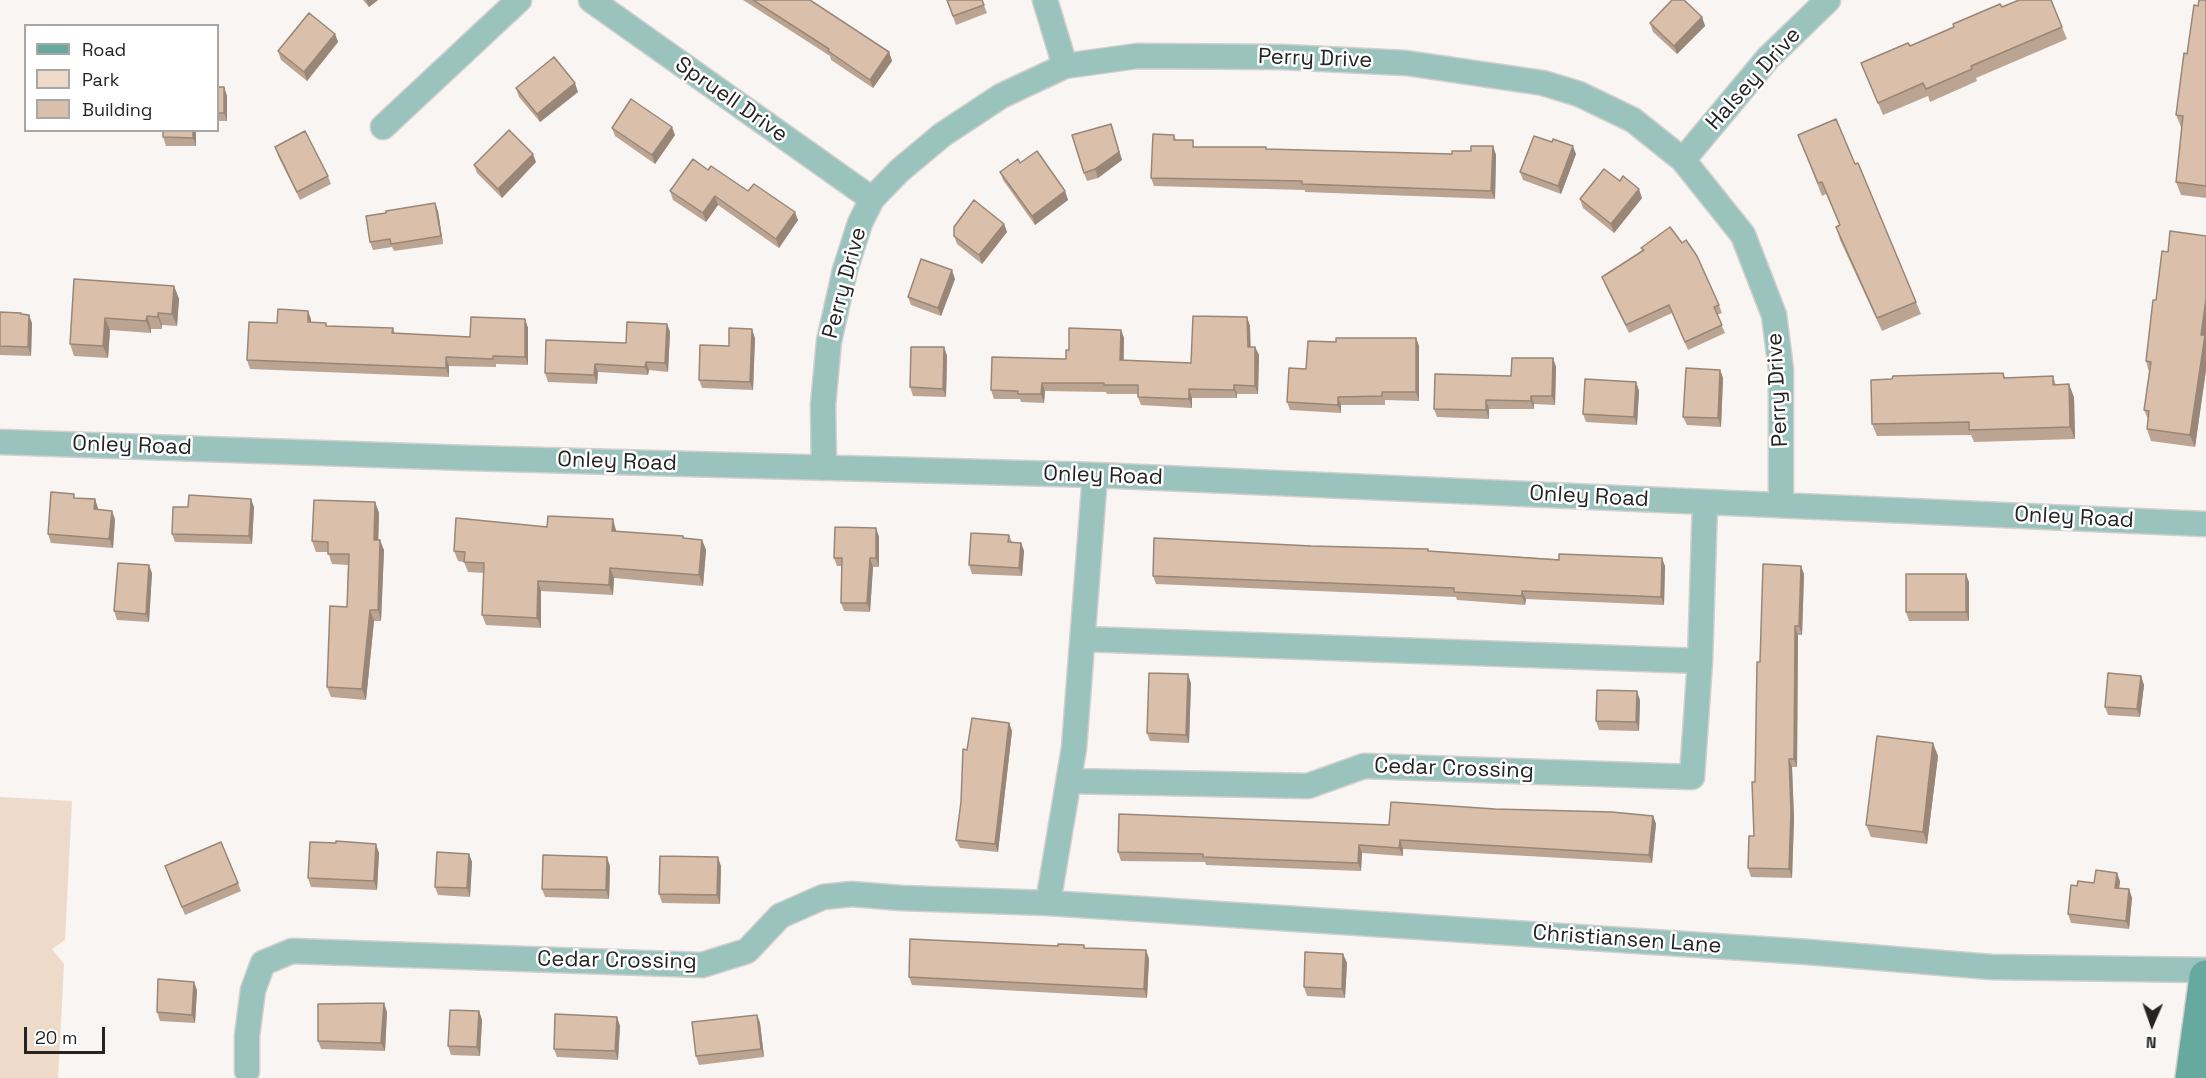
<!DOCTYPE html>
<html>
<head>
<meta charset="utf-8">
<style>
  body { margin:0 }
  #map { position:relative; width:2206px; height:1078px; overflow:hidden; background:#f8f5f3; font-family:"Space Grotesk",sans-serif }
  canvas { display:block }
  .legend { position:absolute; left:24px; top:24px; width:195px; height:108px; box-sizing:border-box; background:#fff; border:2px solid #a8a7a7; margin:0; padding:8px 10px; list-style:none; font-size:18px; color:#252423 }
  .legend li { display:flex; align-items:center; gap:12px; height:30px }
  .legend b { width:30px; border:2px solid #a8a7a7 }
  .north { position:absolute; left:2122px; top:994px; width:60px; height:60px; -webkit-text-stroke:4px #fff; paint-order:stroke; rotate:182deg; font-size:16px; font-weight:700; line-height:24px; text-align:center; color:#252423 }
  .north::after { content:''; display:block; margin:auto; width:21px; height:27px; background:#252423; clip-path:polygon(50% 0,100% 100%,50% 72%,0 100%) }
  .scale { position:absolute; left:24px; top:1027px; width:81px; height:27px; box-sizing:border-box; border:3px solid #252423; border-top:0; padding-left:8px; font-size:18px; line-height:21px; white-space:nowrap; color:#252423; -webkit-text-stroke:4px #fff; paint-order:stroke }
</style>
</head>
<body>
<div id="map">
<canvas width="2206" height="1078"></canvas>
<ul class="legend">
<li><b style="height:8px;background:#67a99f"></b>Road</li>
<li><b style="height:16px;background:#eedac9"></b>Park</li>
<li><b style="height:16px;background:#dac0aa"></b>Building</li>
</ul>
<div class="north">N</div>
<div class="scale">20 m</div>
</div>
<script>
const g = document.querySelector('canvas').getContext('2d');
g.lineJoin = 'round';
function fillPath(path, color) {
  g.fillStyle = color;
  g.fill(path, 'evenodd');
}
function shape(rows) {
  const path = new Path2D();
  for (const r of rows) {
    path.moveTo(r[0], r[1]);
    for (let i = 2; i < r.length; i += 2) path.lineTo(r[i], r[i + 1]);
  }
  return path;
}
function trace(path, color, width, dash) {
  g.strokeStyle = color;
  g.lineWidth = width;
  g.lineCap = dash ? 'butt' : 'round';
  g.setLineDash(dash || []);
  g.stroke(path);
}
function drawText(font, color, halo, rows, align = 'center') {
  g.font = font + ' "Space Grotesk",sans-serif';
  g.lineWidth = 5;
  g.setLineDash([]);
  g.textBaseline = 'middle';
  g.strokeStyle = halo;
  g.fillStyle = color;
  for (const [text, x, y, turn = 0] of rows) {
    g.save();
    g.translate(x, y);
    g.rotate((+turn || 0) * Math.PI / 180);
    g.textAlign = isNaN(turn) ? turn : align;
    if (halo) g.strokeText(text, 0, 0);
    g.fillText(text, 0, 0);
    g.restore();
  }
}
fillPath(shape([
  [0,797,72,801,65,940,52,949,64,964,58,1078,0,1078]
]), '#eedac9');
const street = shape([
  [591,0,872,199],
  [1045,0,1065,66],
  [383,127,519,0],
  [1683,160,1768,58,1828,0],
  [0,442,468,458,1095,475,2206,524],
  [824,468,823,405,829,341,845,270,860,223,872,199,899,171,942,135,1001,96,1065,66,1137,56,1283,57,1406,63,1543,83,1579,94,1633,120,1683,160,1743,235,1774,315,1781,370,1781,505],
  [1700,661,1705,502],
  [1069,781,1308,786,1364,766,1692,777,1700,661,1083,639],
  [1048,903,1808,952,1991,967,2206,970],
  [247,1071,247,1036,253,990,263,963,292,951,702,965,747,951,780,916,823,897,852,894,901,898,1048,903,1074,748,1095,475]
]);
const secondary = shape([
  [2192,1078,2206,977]
]);
trace(street, '#d2cfce', 27);
trace(secondary, '#d2cfce', 36);
trace(street, '#99c3bc', 24);
trace(secondary, '#67a99f', 33);
fillPath(shape([
  [363,0,378,0,369,7],
  [743,0,810,0,889,52,892,61,873,88,831,60,830,56],
  [947,0,982,0,987,13,956,25],
  [2206,0,2206,198,2181,195,2176,182,2182,127,2181,127,2176,115,2187,54],
  [2002,7,2062,27,2067,39,1976,78,1977,81,1930,102,1928,96,1883,115,1861,63,1910,46],
  [1702,17,1705,26,1677,54,1653,32,1650,23],
  [335,34,338,42,307,81,281,60,278,51],
  [218,87,224,87,227,96,227,121,218,121],
  [516,88,578,92,540,122,519,97],
  [1111,124,1122,160,1098,178,1087,181,1084,173],
  [612,128,675,135,655,164,615,136],
  [196,130,196,146,166,146,163,137],
  [1174,135,1176,140,1195,147,1266,147,1267,149,1452,154,1493,146,1496,155,1495,199,1305,192,1305,190,1154,186,1151,178],
  [1798,135,1855,164,1916,302,1921,314,1882,331,1840,240,1836,227,1840,226,1826,194,1822,196],
  [1552,142,1576,154,1561,194,1523,180,1520,172],
  [275,147,328,176,331,184,300,200,278,156],
  [536,162,502,198,477,173,474,165],
  [1020,163,1065,191,1068,200,1035,225,1003,180,1000,172],
  [708,170,748,191,798,220,779,248,718,205,706,222,673,200,670,191],
  [1642,198,1614,233,1583,208,1580,199],
  [438,211,443,244,394,251,392,247,373,250,370,242],
  [1004,224,1007,232,982,264,957,244,954,236],
  [2206,236,2206,370,2195,447,2151,441,2147,429,2148,419,2144,410,2149,372,2146,361,2156,300,2168,252],
  [1641,248,1719,305,1722,313,1717,315,1725,333,1688,350,1672,313,1629,333,1605,285,1602,277,1642,251],
  [74,279,174,286,179,299,177,326,162,325,162,329,151,329,151,333,110,330,108,358,74,356,70,344],
  [955,279,941,316,911,305,908,297],
  [308,311,311,322,326,323,327,326,393,328,395,333,470,337,525,319,528,328,528,365,496,364,496,367,449,366,449,377,250,369,247,360,277,323],
  [0,312,21,314,32,323,31,356,0,355],
  [1247,317,1250,326,1250,347,1255,347,1259,355,1258,394,1237,394,1237,398,1192,398,1192,408,1141,405,1138,397,1138,394,1107,394,1106,392,1045,391,1044,403,1021,402,1020,399,994,399,991,390,1066,359,1069,350,1121,330,1124,338,1124,360,1191,363],
  [667,324,670,332,668,372,649,370,648,375,598,372,597,384,548,382,545,373,626,343],
  [755,338,753,390,702,388,699,380,729,346],
  [1416,338,1419,346,1419,401,1385,400,1385,405,1341,405,1341,413,1290,410,1287,402,1306,369,1336,342],
  [944,347,947,356,946,397,913,396,910,387],
  [1553,358,1556,367,1555,405,1534,404,1534,409,1489,409,1489,419,1437,417,1434,409],
  [1720,370,1723,378,1721,427,1687,425,1683,417],
  [2003,373,2005,378,2053,376,2056,385,2074,397,2075,439,1974,442,1971,435,1877,436,1872,424,1892,379],
  [1636,382,1639,391,1637,425,1586,422,1583,414],
  [76,498,95,499,98,510,115,519,113,548,51,543,48,534],
  [375,502,379,513,378,540,384,550,381,621,374,621,366,700,331,697,327,687,347,607,348,565,332,564,328,552,316,552,312,541],
  [254,507,252,544,175,542,172,534],
  [547,527,616,530,616,531,683,536,684,538,702,540,706,550,703,586,614,578,613,595,541,591,541,628,486,625,482,615,484,573,468,572,464,562,458,561,454,551],
  [876,528,879,537,879,567,873,567,870,612,844,611,841,603,842,566,837,566,834,558],
  [1009,535,1012,542,1021,543,1024,551,1022,576,972,574,969,565],
  [1311,546,1428,549,1429,551,1665,566,1664,605,1526,599,1525,605,1457,600,1456,597,1156,584,1153,576],
  [152,573,149,622,117,620,114,611],
  [1804,574,1802,635,1798,635,1797,767,1792,767,1794,819,1792,878,1751,877,1748,868,1754,836,1755,782,1760,662],
  [1969,582,1969,621,1909,621,1906,612],
  [2141,676,2144,685,2140,717,2108,715,2105,707],
  [1191,683,1189,743,1150,741,1147,733],
  [1640,700,1639,731,1599,730,1596,721],
  [1009,723,1012,731,998,852,960,848,956,840],
  [1938,756,1927,844,1871,837,1866,825],
  [1495,809,1653,816,1656,824,1652,863,1403,849,1403,856,1362,853,1361,871,1206,865,1205,862,1121,861,1118,852,1389,825],
  [379,853,377,890,311,887,308,878],
  [469,854,472,862,470,897,438,895,435,887],
  [610,866,609,899,545,897,542,889],
  [721,866,720,904,662,903,659,894],
  [168,875,238,883,241,891,185,915],
  [2120,881,2119,888,2129,889,2132,898,2129,929,2071,923,2068,914,2077,886,2094,883],
  [1085,948,1146,950,1149,959,1147,998,912,985,909,977],
  [1343,954,1347,963,1345,998,1307,996,1304,987],
  [197,990,195,1023,160,1021,157,1012],
  [479,1011,482,1020,480,1056,451,1055,448,1046],
  [387,1012,385,1051,321,1049,318,1041],
  [757,1015,760,1023,764,1057,699,1065,696,1056],
  [617,1017,620,1026,618,1060,557,1057,554,1049]
]), '#bba592');
fillPath(shape([
  [366,0,378,0,369,7],
  [1702,17,1705,26,1677,54,1674,46],
  [335,34,338,42,307,81,304,72],
  [889,52,892,61,873,88,870,80],
  [575,83,578,92,540,122,537,114],
  [224,87,227,96,227,121,224,113],
  [1111,124,1122,160,1098,178,1095,169],
  [672,127,675,135,655,164,652,155],
  [193,130,196,130,196,146,193,138],
  [1493,146,1496,155,1495,199,1491,191],
  [1573,146,1576,154,1561,194,1558,186],
  [533,154,536,162,502,198,498,189],
  [1639,189,1642,198,1614,233,1611,224],
  [1065,191,1068,200,1035,225,1032,216],
  [715,196,718,205,706,222,703,213],
  [435,203,438,211,443,244,441,236],
  [795,212,798,220,779,248,776,239],
  [1004,224,1007,232,982,264,979,255],
  [952,270,955,279,941,316,938,308],
  [174,286,179,299,177,326,172,314],
  [2206,299,2206,370,2195,447,2190,435,2201,335],
  [308,311,311,319,311,331,308,322],
  [158,313,162,325,162,329,158,317],
  [29,315,32,323,31,356,28,347],
  [147,316,151,329,151,333,146,321],
  [1247,317,1250,326,1251,355,1248,347],
  [105,318,110,330,108,358,103,346],
  [525,319,528,328,528,365,525,357],
  [667,324,670,332,668,372,665,363],
  [752,329,755,338,753,390,750,382],
  [1121,330,1124,338,1123,368,1120,360],
  [1416,338,1419,346,1419,401,1416,392],
  [944,347,947,356,946,397,943,389],
  [1255,347,1259,355,1258,394,1255,386],
  [446,357,449,366,449,377,446,368],
  [1553,358,1556,367,1555,405,1552,396],
  [646,362,649,370,648,375,645,367],
  [595,364,598,372,597,384,594,375],
  [1720,370,1723,378,1721,427,1718,418],
  [1636,382,1639,391,1637,425,1634,417],
  [1042,383,1045,391,1044,403,1041,394],
  [2069,384,2074,397,2075,439,2070,427],
  [1234,385,1237,394,1237,398,1234,390],
  [1189,389,1192,398,1192,408,1189,399],
  [1531,396,1534,404,1534,409,1531,401],
  [1338,397,1341,405,1341,413,1338,405],
  [1486,400,1489,409,1489,419,1486,410],
  [95,499,98,508,98,518,94,509],
  [251,499,254,507,252,544,249,536],
  [375,502,379,513,378,550,374,540],
  [112,511,115,519,113,548,109,539],
  [613,519,616,530,616,541,612,531],
  [876,528,879,537,879,567,876,558],
  [380,540,384,550,381,621,378,610],
  [702,540,706,550,703,586,699,575],
  [1021,543,1024,551,1022,576,1019,568],
  [870,558,873,567,870,612,867,603],
  [1662,558,1665,566,1664,605,1661,597],
  [149,565,152,573,149,622,146,614],
  [1801,566,1804,574,1802,635,1799,626],
  [610,568,614,578,613,595,609,585],
  [1966,574,1969,582,1969,621,1966,612],
  [538,581,541,591,541,628,537,618],
  [1522,591,1526,599,1525,605,1522,596],
  [370,610,374,621,366,700,362,689],
  [1795,626,1798,635,1797,767,1794,759],
  [1188,674,1191,683,1189,743,1186,735],
  [2141,676,2144,685,2140,717,2137,709],
  [1637,691,1640,700,1639,731,1636,722],
  [1009,723,1012,731,998,852,995,844],
  [1933,743,1938,756,1927,844,1923,832],
  [1789,759,1792,767,1794,819,1792,878,1789,869],
  [1653,816,1656,824,1652,863,1649,855],
  [1400,840,1403,849,1403,856,1399,848],
  [376,844,379,853,377,890,374,881],
  [1359,845,1362,853,1361,871,1358,863],
  [469,854,472,862,470,897,467,888],
  [607,857,610,866,609,899,606,890],
  [718,857,721,866,720,904,717,895],
  [2117,873,2120,881,2118,897,2115,888],
  [2129,889,2132,898,2129,929,2126,921],
  [1146,950,1149,959,1147,998,1144,989],
  [1343,954,1347,963,1345,998,1342,989],
  [194,982,197,990,195,1023,192,1015],
  [384,1003,387,1012,385,1051,381,1043],
  [479,1011,482,1020,480,1056,477,1047],
  [757,1015,760,1023,764,1057,761,1049],
  [617,1017,620,1026,618,1060,615,1051]
]), '#998677');
const building = shape([
  [753,0,810,0,889,52,870,80,828,51,829,49,753,0],
  [947,0,982,0,984,5,953,16,947,0],
  [1672,0,1684,0,1702,17,1674,46,1650,23,1672,0],
  [2019,0,2051,0,2062,27,1971,66,1972,69,1926,89,1923,83,1878,103,1861,63,1908,43,1910,46,1954,27,1953,24,2000,4,2002,7,2019,0],
  [2199,0,2206,0,2206,186,2176,182,2183,116,2176,115,2184,53,2187,54,2194,5,2198,6,2199,0],
  [309,13,335,34,304,72,278,51,309,13],
  [554,57,575,83,537,114,516,88,554,57],
  [218,87,224,87,224,113,218,113,218,87],
  [631,99,672,127,652,155,612,128,631,99],
  [1836,119,1855,164,1858,163,1916,302,1877,318,1836,227,1840,225,1822,182,1818,183,1798,135,1836,119],
  [1111,124,1119,152,1095,169,1084,173,1072,135,1111,124],
  [163,130,193,130,193,138,163,137,163,130],
  [509,130,533,154,498,189,474,165,509,130],
  [305,131,328,176,297,192,275,147,305,131],
  [1153,134,1174,135,1174,140,1193,140,1193,147,1266,147,1266,149,1452,154,1452,151,1471,151,1471,146,1493,146,1491,191,1302,184,1302,181,1151,178,1153,134],
  [1534,136,1552,142,1553,139,1573,146,1558,186,1520,172,1534,136],
  [1037,151,1065,191,1032,216,1000,172,1018,159,1020,163,1037,151],
  [693,159,708,170,711,166,748,191,754,184,795,212,776,239,715,196,703,213,670,191,693,159],
  [1604,169,1620,181,1623,176,1639,189,1611,224,1580,199,1604,169],
  [974,200,1004,224,979,255,954,236,954,227,974,200],
  [435,203,441,236,391,244,390,239,370,242,366,216,386,213,386,211,435,203],
  [1670,227,1682,243,1686,240,1697,256,1719,305,1714,307,1722,325,1685,342,1669,305,1626,325,1602,277,1644,250,1641,248,1670,227],
  [2170,231,2206,236,2206,299,2201,335,2205,335,2190,435,2147,429,2149,411,2144,410,2151,362,2146,361,2153,300,2156,300,2162,251,2168,252,2170,231],
  [921,259,952,270,938,308,908,297,921,259],
  [74,279,174,286,172,314,158,313,158,317,147,316,146,321,105,318,103,346,70,344,74,279],
  [278,309,308,311,308,322,326,323,326,326,393,328,392,333,470,337,471,317,525,319,525,357,493,356,493,359,446,357,446,368,247,360,249,322,277,323,278,309],
  [0,312,21,313,21,314,29,315,28,347,0,346,0,312],
  [1193,316,1247,317,1248,347,1255,347,1255,386,1234,385,1234,390,1189,389,1189,399,1138,397,1138,385,1104,385,1104,383,1042,383,1041,394,1018,394,1018,391,991,390,992,357,1066,359,1066,350,1069,350,1069,328,1121,330,1120,360,1191,363,1193,316],
  [627,322,667,324,665,363,646,362,645,367,595,364,594,375,545,373,546,340,626,343,627,322],
  [729,328,752,329,750,382,699,380,700,345,729,346,729,328],
  [1336,338,1416,338,1416,392,1382,392,1382,396,1338,397,1338,405,1287,402,1289,368,1306,369,1308,341,1336,342,1336,338],
  [911,347,944,347,943,389,910,387,911,347],
  [1512,358,1553,358,1552,396,1531,396,1531,401,1486,400,1486,410,1434,409,1435,374,1511,376,1512,358],
  [1686,368,1720,370,1718,418,1683,417,1686,368],
  [2003,373,2004,378,2053,376,2053,385,2069,384,2070,427,1969,430,1969,422,1872,424,1871,380,1892,379,1893,376,2003,373],
  [1585,379,1636,382,1634,417,1583,414,1585,379],
  [51,492,74,494,74,498,95,499,94,509,112,511,109,539,48,534,51,492],
  [189,495,251,499,249,536,172,534,173,507,188,507,189,495],
  [314,500,375,502,374,540,380,540,378,610,370,610,362,689,327,687,330,606,347,607,349,554,328,554,328,542,312,541,314,500],
  [548,516,613,519,612,531,683,536,683,538,702,540,699,575,610,568,609,585,538,581,537,618,482,615,484,563,464,562,465,552,454,551,456,518,547,527,548,516],
  [835,527,876,528,876,558,870,558,867,603,841,603,842,558,834,558,835,527],
  [971,533,1009,535,1008,542,1021,543,1019,568,969,565,971,533],
  [1154,538,1311,546,1428,549,1428,551,1559,560,1559,554,1662,558,1661,597,1522,591,1522,596,1454,592,1454,588,1153,576,1154,538],
  [118,563,149,565,146,614,114,611,118,563],
  [1763,564,1801,566,1799,626,1795,626,1794,759,1789,759,1791,811,1789,869,1748,868,1749,836,1754,836,1752,782,1755,782,1757,662,1760,662,1763,564],
  [1906,574,1966,574,1966,612,1906,612,1906,574],
  [1149,673,1188,674,1186,735,1147,733,1149,673],
  [2108,673,2141,676,2137,709,2105,707,2108,673],
  [1597,690,1637,691,1636,722,1596,721,1597,690],
  [972,718,1009,723,995,844,956,840,961,802,963,749,967,750,972,718],
  [1877,736,1933,743,1923,832,1866,825,1877,736],
  [1391,802,1495,809,1612,812,1653,816,1649,855,1400,840,1399,848,1359,845,1358,863,1203,857,1203,854,1118,852,1119,814,1389,825,1391,802],
  [336,841,376,844,374,881,308,878,310,842,336,843,336,841],
  [221,842,238,883,182,907,165,866,221,842],
  [437,852,469,854,467,888,435,887,437,852],
  [543,855,607,857,606,890,542,889,543,855],
  [660,856,718,857,717,895,659,894,660,856],
  [2096,870,2117,873,2115,888,2129,889,2126,921,2068,914,2071,885,2077,886,2078,881,2094,883,2096,870],
  [910,939,1058,946,1058,944,1084,945,1084,948,1146,950,1144,989,909,977,910,939],
  [1305,952,1343,954,1342,989,1304,987,1305,952],
  [158,979,194,982,192,1015,157,1012,158,979],
  [384,1003,381,1043,318,1041,318,1004,384,1003],
  [450,1010,479,1011,477,1047,448,1046,450,1010],
  [555,1014,617,1017,615,1051,554,1049,555,1014],
  [757,1015,761,1049,696,1056,692,1022,757,1015]
]);
fillPath(building, '#dac0aa');
trace(building, '#998677', 1.5);
drawText('22px', '#252423', '#fff', [
  ["Perry Drive",1315,59,2],
  ["Halsey Drive",1754,79,-48],
  ["Spruell Drive",731,100,35],
  ["Perry Drive",845,283,-75],
  ["Perry Drive",1778,390,-93],
  ["Onley Road",132,446,2],
  ["Onley Road",617,462,2],
  ["Onley Road",1103,476,2],
  ["Onley Road",1589,497,3],
  ["Onley Road",2074,518,3],
  ["Cedar Crossing",1454,769,2],
  ["Christiansen Lane",1627,940,4],
  ["Cedar Crossing",617,961,1]
]);
</script>
</body>
</html>
